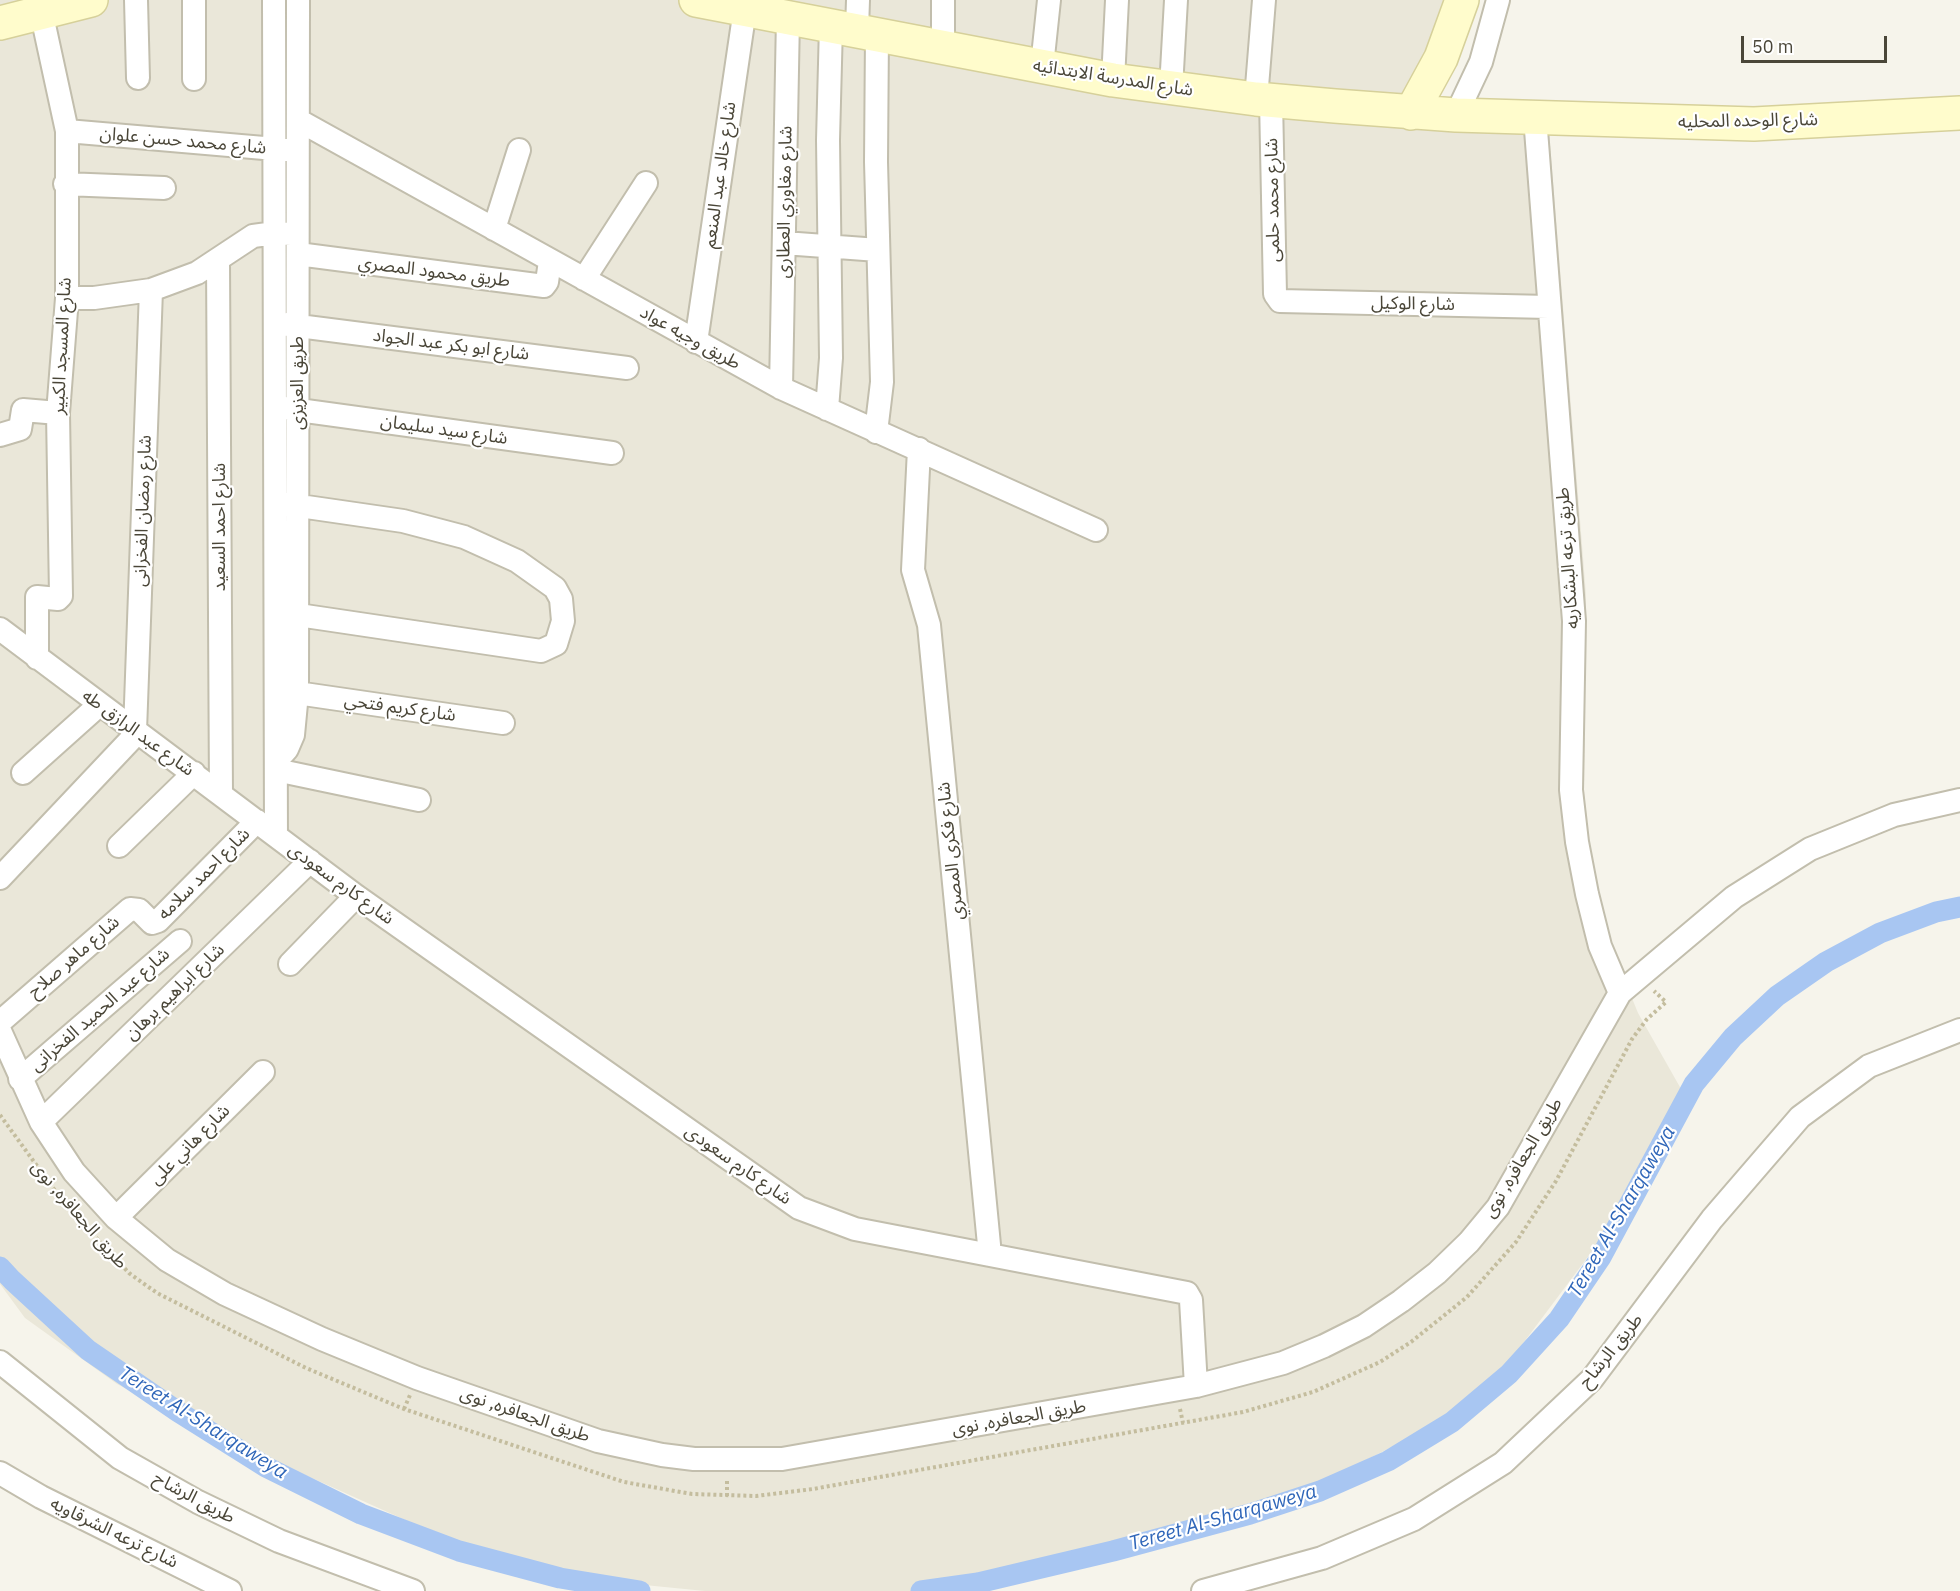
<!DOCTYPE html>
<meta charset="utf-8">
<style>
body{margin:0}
#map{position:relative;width:1960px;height:1591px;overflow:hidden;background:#f6f4eb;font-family:"IBM Plex Sans",sans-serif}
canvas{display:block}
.scale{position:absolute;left:1741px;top:36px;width:146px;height:27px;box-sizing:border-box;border:3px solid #4a4638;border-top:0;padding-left:8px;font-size:18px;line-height:21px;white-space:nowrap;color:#4a4638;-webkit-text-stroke:4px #fff;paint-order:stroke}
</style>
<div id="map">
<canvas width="1960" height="1591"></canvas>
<div class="scale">50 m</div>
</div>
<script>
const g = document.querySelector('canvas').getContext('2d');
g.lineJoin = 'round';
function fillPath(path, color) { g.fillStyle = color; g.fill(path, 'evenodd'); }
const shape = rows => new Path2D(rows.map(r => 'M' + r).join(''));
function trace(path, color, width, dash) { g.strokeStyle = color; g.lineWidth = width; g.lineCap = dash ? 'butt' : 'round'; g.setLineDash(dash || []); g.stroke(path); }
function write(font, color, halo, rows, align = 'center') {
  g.font = font + ' "IBM Plex Sans","Noto Sans Arabic",sans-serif'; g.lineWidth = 4.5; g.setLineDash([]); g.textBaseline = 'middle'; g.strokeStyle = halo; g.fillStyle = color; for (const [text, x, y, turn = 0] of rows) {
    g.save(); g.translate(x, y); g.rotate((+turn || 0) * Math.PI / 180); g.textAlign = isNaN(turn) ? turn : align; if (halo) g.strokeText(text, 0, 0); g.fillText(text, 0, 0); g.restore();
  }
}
fillPath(shape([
 [0,0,1474,0,1469,30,1413,123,1549,131,1586,595,1584,792,1589,841,1606,934,1638,1013,1685,1096,1632,1198,1515,1354,1476,1393,1431,1426,1382,1452,1332,1477,1229,1520,1123,1555,1014,1580,949,1591,705,1591,624,1583,463,1546,203,1429,117,1384,25,1318,0,1284]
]), '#eae7d9');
trace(shape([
 [0,1267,12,1280,88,1350,177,1411,266,1467,361,1514,459,1551,560,1578,640,1591],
 [921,1591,978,1583,1113,1551,1250,1514,1320,1491,1388,1461,1452,1422,1509,1374,1559,1319,1601,1257,1694,1084,1733,1037,1777,996,1826,962,1880,933,1936,912,1960,907]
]), '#a8c6f2', 21);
const street = shape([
 [136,0,138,78],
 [194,0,194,79],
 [274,0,276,835],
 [857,29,858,0],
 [943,45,943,0],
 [1042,66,1049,0],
 [1113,80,1117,0],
 [1171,88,1176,0],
 [1256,99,1264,0],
 [1271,100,1275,294,1280,301,1549,307],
 [1456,115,1481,62,1498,0],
 [1535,117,1574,621,1571,790,1577,842,1587,894,1600,946,1620,993],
 [298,120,781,388,1096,530],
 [67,131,287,150],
 [65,184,164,188],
 [494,229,519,150],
 [784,243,878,250],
 [298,254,544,286,547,282,550,261],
 [218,261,221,794],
 [584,279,646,183],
 [67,298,94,298,151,290,197,273,253,236,275,233,291,234],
 [283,324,627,368],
 [696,342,745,9],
 [781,388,788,17],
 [284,408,612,453],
 [827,409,831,358,828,140,831,25],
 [876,432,882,382,876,162,877,33],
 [0,435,20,429,23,410,58,413],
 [919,449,913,570,929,625,990,1255],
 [285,613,541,651,556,644,563,621,561,599,555,588,517,561,464,537,403,521,286,504],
 [0,629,356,896,799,1208,855,1229,1187,1293,1191,1300,1196,1386],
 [37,658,37,597,58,599,61,596,58,413,67,298,67,131,41,11],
 [297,693,503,723],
 [135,731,151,290],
 [277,760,287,749,293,735,297,693,298,0],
 [276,770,419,800],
 [23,773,99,705],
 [119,846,194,773],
 [0,878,137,733],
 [290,964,356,896],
 [0,1022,130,909,139,910,152,923,158,921,257,821],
 [0,1031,41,1122,74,1172,116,1218,167,1260,225,1294,322,1339,417,1378,598,1441,662,1455,694,1459,782,1459,1196,1386,1283,1363,1324,1346,1364,1326,1401,1301,1437,1273,1469,1242,1498,1207,1620,993,1734,897,1810,849,1894,815,1960,800],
 [20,1079,180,941],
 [41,1122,310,861],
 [116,1218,263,1072],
 [0,1362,120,1458,198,1502,279,1541,413,1591],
 [0,1473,41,1497,230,1591],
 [1203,1591,1322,1558,1414,1519,1503,1463,1592,1379,1712,1219,1800,1117,1869,1066,1960,1030]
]);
const secondary = shape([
 [696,0,1113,80,1256,99,1335,106,1456,115,1754,124,1960,113],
 [0,23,91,0],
 [1411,113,1441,58,1462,0]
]);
trace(street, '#c2bead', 26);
trace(secondary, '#d6d09a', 36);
trace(shape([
 [0,1115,64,1203,129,1273,157,1293,306,1368,404,1409,624,1482,692,1494,756,1496,813,1489,1243,1412,1313,1392,1380,1362,1411,1342,1467,1297,1516,1242,1556,1181,1632,1039,1647,1019,1666,1002,1654,991],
 [404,1409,410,1395],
 [1180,1409,1183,1423],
 [727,1496,727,1479]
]), '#c4bd9e', 4, [3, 3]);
trace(street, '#fff', 22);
trace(secondary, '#fffccc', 33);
write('18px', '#4a4638', '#fff', [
 ["شارع المدرسة الابتدائيه",1113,78,9],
 ["شارع الوحده المحليه",1748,121,-1],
 ["شارع محمد حسن علوان",183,141,5],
 ["شارع خالد عبد المنعم",720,175,-82],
 ["شارع محمد حلمى",1273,200,-91],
 ["شارع مغاوري العطارى",785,202,-89],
 ["طريق محمود المصري",434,272,7],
 ["شارع الوكيل",1413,304,1],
 ["طريق وجيه عواد",690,338,29],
 ["شارع ابو بكر عبد الجواد",451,345,7],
 ["شارع المسجد الكبير",62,346,-87],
 ["طريق العزيزى",298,383,-90],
 ["شارع سيد سليمان",444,430,8],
 ["شارع رمضان الفخرانى",143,511,-88],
 ["شارع احمد السعيد",220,527,-90],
 ["طريق ترعه البشكاريه",1568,558,-94],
 ["شارع كريم فتحي",400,708,8],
 ["شارع عبد الرازق طه",138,733,36],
 ["شارع فكرى المصري",951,851,-96],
 ["شارع احمد سلامه",204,874,-45],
 ["شارع كارم سعودى",341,884,36],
 ["شارع ماهر صلاح",74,957,-41],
 ["شارع ابراهيم برهان",175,992,-44],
 ["شارع عبد الحميد الفخرانى",100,1010,-41],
 ["شارع هاني على",190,1145,-45],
 ["طريق الجعافره, نوى",1523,1158,-59],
 ["شارع كارم سعودى",738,1165,35],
 ["طريق الجعافره, نوى",79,1215,49],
 ["طريق الرشاح",1611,1351,-51],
 ["طريق الجعافره, نوى",525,1415,19],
 ["طريق الجعافره, نوى",1019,1418,-10],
 ["طريق الرشاح",194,1498,28],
 ["شارع ترعه الشرقاويه",114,1533,26]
]);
write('italic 20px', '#2f66b9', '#fff', [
 ["Tereet Al-Sharqaweya",1622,1212,-60],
 ["Tereet Al-Sharqaweya",203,1423,32],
 ["Tereet Al-Sharqaweya",1223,1518,-16]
]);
</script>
